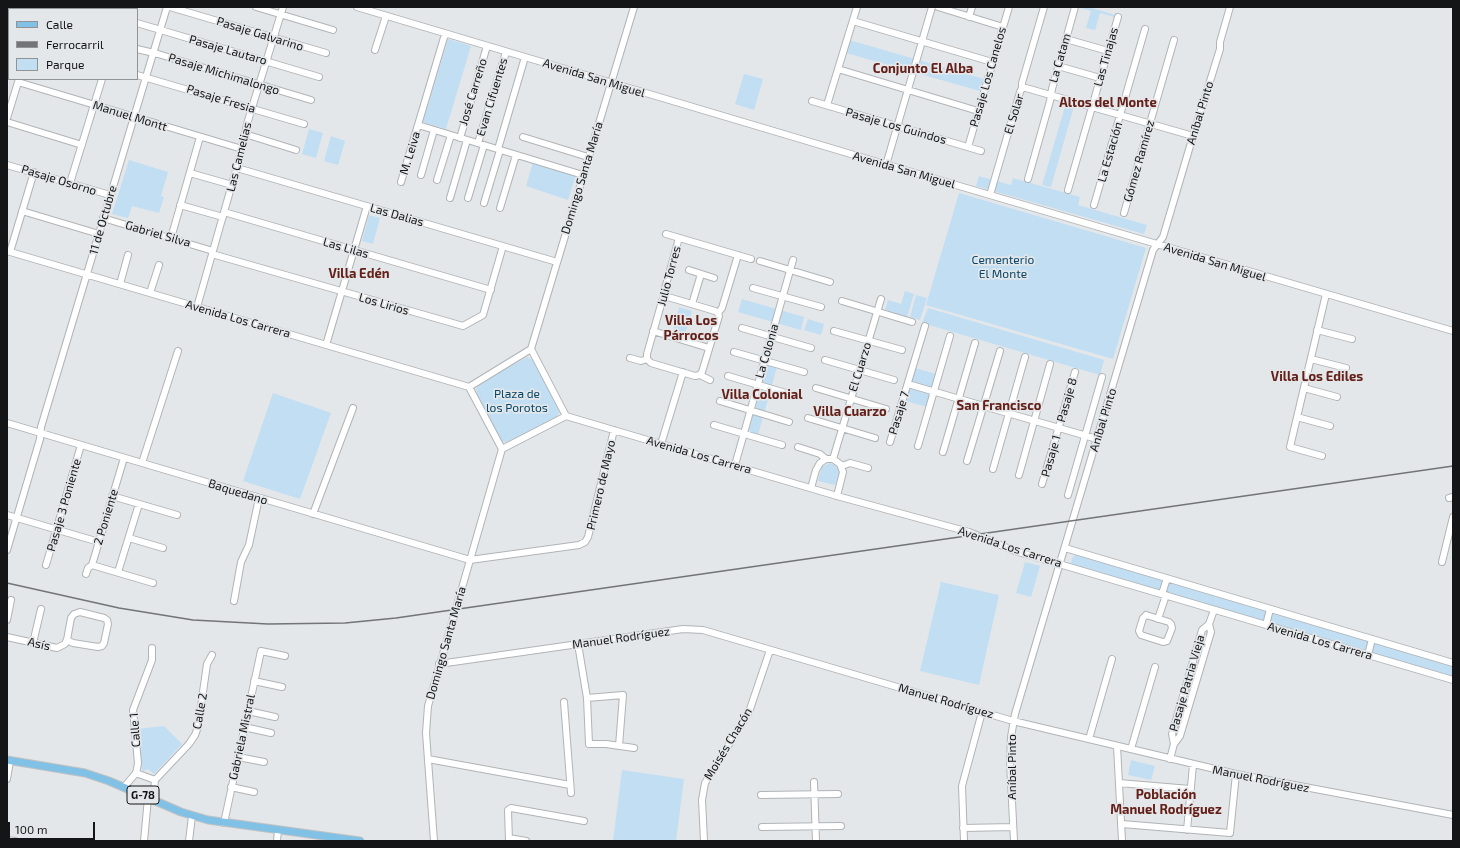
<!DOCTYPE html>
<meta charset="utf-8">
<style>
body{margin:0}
#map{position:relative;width:1460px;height:848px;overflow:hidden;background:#e4e7ea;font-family:"Exo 2",sans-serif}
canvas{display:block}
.frame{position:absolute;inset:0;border:8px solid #141516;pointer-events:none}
.legend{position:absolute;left:8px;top:8px;width:130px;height:72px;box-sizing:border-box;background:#e4e7ea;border:1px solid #919395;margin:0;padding:5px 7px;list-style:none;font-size:12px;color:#141516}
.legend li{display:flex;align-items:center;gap:8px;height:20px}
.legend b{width:20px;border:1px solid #919395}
.scale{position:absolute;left:8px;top:822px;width:87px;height:18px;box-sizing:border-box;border:2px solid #141516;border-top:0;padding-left:5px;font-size:12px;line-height:14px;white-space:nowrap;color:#141516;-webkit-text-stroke:3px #e4e7ea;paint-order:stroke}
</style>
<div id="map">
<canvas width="1460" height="848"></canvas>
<div class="frame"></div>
<ul class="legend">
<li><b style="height:5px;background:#82c1e6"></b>Calle</li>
<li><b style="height:5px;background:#727476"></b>Ferrocarril</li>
<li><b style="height:11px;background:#c1def3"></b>Parque</li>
</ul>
<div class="scale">100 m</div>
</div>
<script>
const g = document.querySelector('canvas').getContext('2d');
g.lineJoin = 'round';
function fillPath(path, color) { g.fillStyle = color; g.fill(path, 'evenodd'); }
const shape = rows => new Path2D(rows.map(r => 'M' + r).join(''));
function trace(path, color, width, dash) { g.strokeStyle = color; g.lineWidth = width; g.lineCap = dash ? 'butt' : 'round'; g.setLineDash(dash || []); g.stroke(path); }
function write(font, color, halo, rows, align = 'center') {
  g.font = font + ' "Exo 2",sans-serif'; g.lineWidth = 3.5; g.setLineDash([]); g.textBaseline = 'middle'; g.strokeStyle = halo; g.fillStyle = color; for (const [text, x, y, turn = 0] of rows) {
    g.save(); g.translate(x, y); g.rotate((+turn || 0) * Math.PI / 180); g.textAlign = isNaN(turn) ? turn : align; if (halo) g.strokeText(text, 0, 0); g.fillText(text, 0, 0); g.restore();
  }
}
fillPath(shape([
 [1077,7,1089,7,1115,15,1114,17,1100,13,1095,30,1086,28,1091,11],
 [448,39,471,46,446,129,423,122],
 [849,40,984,79,980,91,846,53],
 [744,74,763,79,754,110,735,104],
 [1066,103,1074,106,1051,187,1042,185],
 [309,129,323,133,316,158,302,154],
 [331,136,345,141,338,165,324,161],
 [129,160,168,172,161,196,164,197,159,213,132,206,128,218,112,214],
 [533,162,576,175,568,200,526,186],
 [979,176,1011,185,1013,178,1080,197,1078,205,1147,225,1144,234,976,186],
 [959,193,1146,248,1113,359,926,305],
 [369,215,380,218,373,244,362,241],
 [905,291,914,294,907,317,885,310,888,300,901,304],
 [916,295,927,298,920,320,910,317],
 [742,299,804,317,801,330,738,312],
 [679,307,692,311,685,334,673,331],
 [928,308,1104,360,1100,375,922,323],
 [808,319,824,324,821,335,804,330],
 [527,357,533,360,558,407,559,413,556,418,508,442,504,442,500,439,477,394,476,389,479,384],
 [768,365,777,367,758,435,751,433,749,430],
 [915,368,936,374,927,407,906,401],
 [273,393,331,413,300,499,243,481],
 [830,463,835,465,838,469,839,473,835,485,818,481,822,467],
 [1078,554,1173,584,1453,666,1453,676,1172,596,1071,565,1072,558,1075,555],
 [1025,562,1040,566,1031,597,1016,593],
 [941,582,999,595,979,685,920,671],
 [164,726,182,744,154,774,148,769,143,771,142,769,137,729],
 [1131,760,1155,766,1151,780,1128,775],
 [622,770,684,779,676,841,613,841]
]), '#c1def3');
const minor = shape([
 [83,7,90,9],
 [170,7,326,53],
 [256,7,333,30],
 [357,7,881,163,1453,331],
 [938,7,1003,27],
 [40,9,41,7],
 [969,17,972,7],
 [853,21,992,62],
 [137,23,319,77],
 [1066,39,1108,51],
 [137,49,158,54,311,100],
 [375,50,386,16],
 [1058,66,1100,78],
 [838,69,978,111],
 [137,75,304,124],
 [18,82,242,149],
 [1022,88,1026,88,1193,136],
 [812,101,981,151],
 [827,105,857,7],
 [7,118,19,79],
 [7,122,82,145],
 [418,125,583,175],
 [245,134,296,150],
 [523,137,588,157],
 [460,138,487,46],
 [478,143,506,52],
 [968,147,1009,7],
 [498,149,525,57],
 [7,165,110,195],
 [886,165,932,7],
 [237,168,557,262],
 [190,173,232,185],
 [421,175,434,130],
 [1028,179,1050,101,1052,89,1075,7],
 [437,180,451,135],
 [401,182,445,34],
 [70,183,102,79],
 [1068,190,1118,17],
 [990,195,1020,92,1022,88,1022,83,1044,7],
 [450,198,467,140],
 [468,198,484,145],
 [484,203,500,150],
 [180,205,223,217],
 [1094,205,1145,29],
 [500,208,516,155],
 [22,211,99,234],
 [224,212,491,290],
 [1124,213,1174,40],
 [103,218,213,251],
 [666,234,751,259],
 [171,238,200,137],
 [7,251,469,387],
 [10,252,34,172],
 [212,254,463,326,483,315,503,246],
 [760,261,830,282],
 [689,270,714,278],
 [120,284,128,255],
 [753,288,821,307],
 [150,293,159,265],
 [664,298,668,297,715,311,718,313],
 [842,301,912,322],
 [692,304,701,274],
 [197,307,242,149,247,124,283,7],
 [742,328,811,348],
 [1317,330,1352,339],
 [653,331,709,348],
 [834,331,902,350],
 [326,345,367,206],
 [531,349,634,7],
 [531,349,566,416],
 [734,352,804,372],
 [630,358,641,361,647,359],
 [647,359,647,354,662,301,664,298,664,292,679,238],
 [647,359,651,363,695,376,700,375,710,380],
 [1311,359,1346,368],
 [825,360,894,380],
 [700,375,702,372,719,316,718,313,722,308,738,255],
 [728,376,796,396],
 [908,384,1097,439],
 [469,387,531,349],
 [469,387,502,449],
 [816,388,886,409],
 [1304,388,1337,397],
 [720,401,789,422],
 [566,416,837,496,969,532,1015,551,1453,680],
 [1297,417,1330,426],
 [808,418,875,438],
 [7,423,470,560,579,545,585,542,588,537,614,430],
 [714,425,782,445],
 [890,442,925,326],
 [661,444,683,372],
 [918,446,950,336],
 [798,447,820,454,826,459],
 [502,449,566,416],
 [943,452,975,343],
 [1322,456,1290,447,1326,294],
 [833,459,881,299],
 [967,461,1000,351],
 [142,463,178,351],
 [735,465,793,260],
 [842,466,850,463,868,468],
 [993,469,1025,357],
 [1019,475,1050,364],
 [1042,484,1075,372],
 [811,488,816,470,820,463,826,459,833,459,840,464,843,472,837,496],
 [1068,495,1102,377],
 [112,496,177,515],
 [1449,498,1453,497],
 [313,514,353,408],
 [7,515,99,542],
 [129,538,163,548],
 [1065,548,1453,663],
 [7,550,40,439,41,427,167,7],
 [1442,562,1453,517],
 [46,565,81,445],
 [92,565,153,583],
 [118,572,139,504],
 [86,574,88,568,92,565,124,458],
 [1162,594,1167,578],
 [234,601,241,562,249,545,259,498],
 [80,612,104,618,107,620,108,624,104,643,102,646,98,647,73,643,67,640,71,618,74,614,80,612],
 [1146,615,1169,622,1171,624,1172,628,1167,641,1163,642,1141,635,1139,631,1143,618,1146,615],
 [1158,619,1166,595],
 [7,620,11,600],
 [1266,625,1270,609],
 [7,637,57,648,65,644,67,639],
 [33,643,41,609],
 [578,644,587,698,589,744,606,744,634,748],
 [1368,655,1372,639],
 [439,664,683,629,703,630,1013,721,1236,774,1453,815],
 [254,681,282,687],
 [587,698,623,695,619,746],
 [564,702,571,793],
 [248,711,275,717],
 [244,727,271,733],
 [1089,739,1112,659],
 [1174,744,1180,736,1211,632,1209,624,1214,610],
 [1117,746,1122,841],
 [1131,749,1155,667],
 [238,757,264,762],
 [428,759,570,785],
 [1170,759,1174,744,1172,734,1202,630,1209,624],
 [136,773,155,780],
 [7,779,10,761],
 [814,782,816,841],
 [1119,783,1190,789],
 [124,787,136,773,137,769,138,763,133,710,152,660,152,648],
 [231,787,254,792],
 [761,795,838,794],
 [153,800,155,780,189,744,195,735,198,727,207,664,212,655],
 [224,823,261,651,285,656],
 [1122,824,1230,833,1236,774],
 [762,827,841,826],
 [963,828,1013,827],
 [1187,830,1193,765],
 [509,838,526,841],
 [7,840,15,841],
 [144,841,148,798],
 [189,841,192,816],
 [277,841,278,830],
 [434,841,426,733,428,706,502,449],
 [509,841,508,810,511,808,584,821],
 [704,841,702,800,705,783,749,712,770,650],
 [964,841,962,786,982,712],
 [1014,841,1010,762,1011,737,1015,714,1153,250,1163,237,1193,136,1220,49,1220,42,1230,7]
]);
const major = shape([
 [7,760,85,773,109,781,181,812,208,820,360,841]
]);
trace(minor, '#b1b4b6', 8);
trace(major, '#c2c2c2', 9);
trace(minor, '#fff', 6);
trace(major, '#82c1e6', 7);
trace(shape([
 [7,583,119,608,193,620,268,624,345,623,396,618,1453,466]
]), '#727476', 1.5);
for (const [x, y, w] of [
 [143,795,32]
]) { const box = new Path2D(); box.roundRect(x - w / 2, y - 9, w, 18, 3); g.fillStyle = '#e4e7ea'; g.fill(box); trace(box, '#141516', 1); }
write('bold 11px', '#141516', null, [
 ["G-78",143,795]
]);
write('12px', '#141516', '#e4e7ea', [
 ["Pasaje Galvarino",260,34,17],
 ["Pasaje Lautaro",228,50,16],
 ["Las Tinajas",1106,57,-74],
 ["La Catam",1060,58,-74],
 ["Pasaje Michimalongo",224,74,17],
 ["Pasaje Los Canelos",988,77,-74],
 ["Avenida San Miguel",594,78,17],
 ["José Carreño",473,92,-73],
 ["Evan Cifuentes",492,97,-73],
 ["Pasaje Fresia",221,99,17],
 ["Aníbal Pinto",1200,113,-73],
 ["El Solar",1014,114,-73],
 ["Manuel Montt",130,116,17],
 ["Pasaje Los Guindos",896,126,16],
 ["La Estación",1110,152,-74],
 ["M. Leiva",410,153,-73],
 ["Las Camelias",239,157,-76],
 ["Gómez Ramírez",1139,161,-74],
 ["Avenida San Miguel",904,170,16],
 ["Domingo Santa María",582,178,-73],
 ["Pasaje Osorno",59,180,17],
 ["Las Dalias",397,215,16],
 ["11 de Octubre",103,220,-74],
 ["Gabriel Silva",158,234,16],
 ["Las Lilas",346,248,16],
 ["Avenida San Miguel",1215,262,17],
 ["Julio Torres",669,276,-75],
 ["Los Lirios",384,304,16],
 ["Avenida Los Carrera",238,319,16],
 ["La Colonia",767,351,-74],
 ["El Cuarzo",860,367,-73],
 ["Pasaje 8",1067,400,-74],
 ["Pasaje 7",899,413,-73],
 ["Aníbal Pinto",1103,420,-73],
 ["Avenida Los Carrera",699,455,16],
 ["Pasaje 1",1051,456,-74],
 ["Primero de Mayo",601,485,-77],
 ["Baquedano",238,492,17],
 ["Pasaje 3 Poniente",64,505,-74],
 ["2 Poniente",106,517,-73],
 ["Avenida Los Carrera",1010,547,18],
 ["Manuel Rodríguez",621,638,-8],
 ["Avenida Los Carrera",1320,641,16],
 ["Domingo Santa María",446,643,-74],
 ["Asís",39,644,13],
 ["Pasaje Patria Vieja",1187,683,-74],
 ["Manuel Rodríguez",946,701,16],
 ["Calle 2",200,711,-80],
 ["Calle 1",135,730,-94],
 ["Gabriela Mistral",242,737,-78],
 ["Moisés Chacón",728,744,-59],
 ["Aníbal Pinto",1012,767,-90],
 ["Manuel Rodríguez",1261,779,11]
]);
write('12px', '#054567', '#e4e7ea', [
 ["Cementerio",1003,260],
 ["El Monte",1003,274],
 ["Plaza de",517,394],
 ["los Porotos",517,408]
]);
write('bold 13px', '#642018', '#e4e7ea', [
 ["Conjunto El Alba",923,69],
 ["Altos del Monte",1108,103],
 ["Villa Edén",359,274],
 ["Villa Los",691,321],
 ["Párrocos",691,336],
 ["Villa Los Ediles",1317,377],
 ["Villa Colonial",762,395],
 ["San Francisco",999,406],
 ["Villa Cuarzo",850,412],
 ["Población",1166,795],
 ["Manuel Rodríguez",1166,810]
]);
</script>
